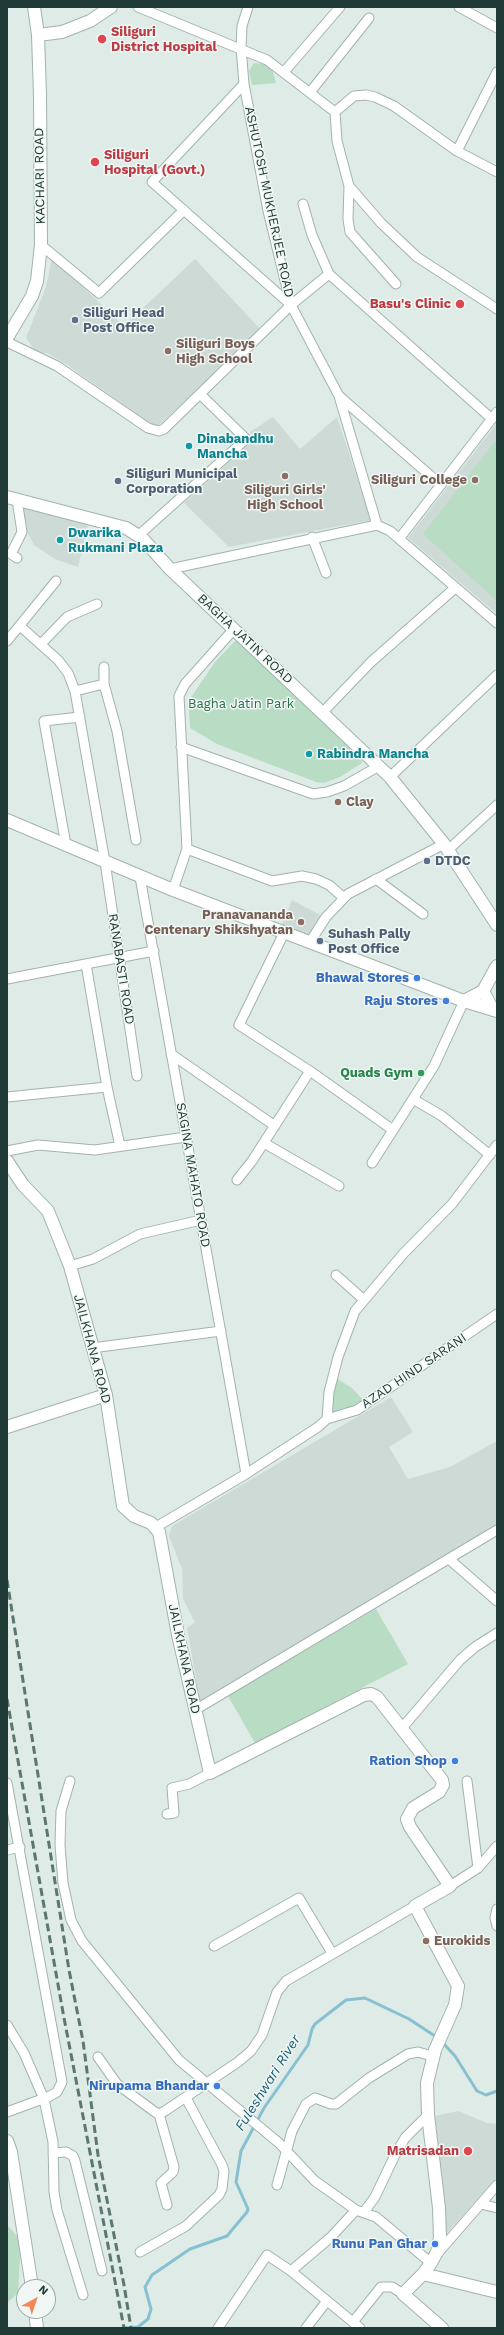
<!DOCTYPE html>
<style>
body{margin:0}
#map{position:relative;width:504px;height:2335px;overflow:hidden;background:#dfebe6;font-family:"Work Sans",sans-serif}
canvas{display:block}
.frame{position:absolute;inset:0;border:8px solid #203b35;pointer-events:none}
.north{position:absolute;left:16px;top:2279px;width:40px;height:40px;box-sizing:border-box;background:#f0f7f4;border:1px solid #9daca8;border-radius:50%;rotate:40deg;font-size:11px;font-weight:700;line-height:16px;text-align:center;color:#203b35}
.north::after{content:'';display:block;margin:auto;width:14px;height:18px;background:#f38755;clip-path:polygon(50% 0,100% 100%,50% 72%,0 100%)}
</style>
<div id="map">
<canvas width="504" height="2335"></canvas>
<div class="frame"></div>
<div class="north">N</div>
</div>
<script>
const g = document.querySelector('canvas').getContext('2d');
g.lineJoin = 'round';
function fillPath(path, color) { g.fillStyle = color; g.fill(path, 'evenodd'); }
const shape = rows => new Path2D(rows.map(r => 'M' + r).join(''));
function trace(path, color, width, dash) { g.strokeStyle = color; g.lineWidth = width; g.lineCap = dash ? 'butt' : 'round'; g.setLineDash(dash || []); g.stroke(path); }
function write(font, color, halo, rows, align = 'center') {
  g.font = font + ' "Work Sans",sans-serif'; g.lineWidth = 3; g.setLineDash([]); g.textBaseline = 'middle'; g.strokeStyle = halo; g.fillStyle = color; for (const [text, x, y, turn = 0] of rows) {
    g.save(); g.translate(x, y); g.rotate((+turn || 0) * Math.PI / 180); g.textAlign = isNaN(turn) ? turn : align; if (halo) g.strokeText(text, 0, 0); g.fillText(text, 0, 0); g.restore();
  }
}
fillPath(shape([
 [52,258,124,326,195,259,261,330,159,425,154,426,66,364,47,353,36,352,26,338,46,287],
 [273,417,300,449,337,417,371,520,229,547,184,503,254,439,250,432],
 [497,423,497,614,408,538],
 [22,506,88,524,78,567,55,559,34,545,25,528],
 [292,900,324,917,308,938,281,927],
 [391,1397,413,1432,389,1447,408,1479,450,1467,497,1441,497,1524,200,1701,187,1628,195,1622,183,1599,182,1569,169,1536,172,1526],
 [458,2111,487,2123,497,2124,497,2177,446,2234,435,2116]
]), '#cddad5');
fillPath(shape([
 [254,63,265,64,272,69,276,83,252,85,249,71],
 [497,439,497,601,423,534],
 [237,639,361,757,362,763,340,777,324,783,316,782,217,744,190,728,189,709,192,696,215,662],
 [336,1378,352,1388,364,1401,340,1412,333,1412,331,1404],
 [376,1609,408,1664,255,1743,228,1696],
 [7,2225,21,2240,18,2293,7,2303]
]), '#b8dcc4');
trace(shape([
 [442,2042,455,2056,477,2091,486,2095,497,2091],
 [122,2328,138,2327,148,2319,151,2309,145,2287,152,2275,190,2249,227,2236,247,2212,248,2209,236,2182,241,2151,264,2108,308,2045,312,2029,315,2024,346,2000,365,1998,409,2019,438,2038]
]), '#86c0d1', 3);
const minor = shape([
 [138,7,267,60,335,112,337,141,349,186,381,223,417,257,497,309],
 [248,7,242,26,241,48,244,84,268,211,291,305,339,396,377,525],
 [459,7,497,28],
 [284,72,340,7],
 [244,84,152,182,291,305],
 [311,91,369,18],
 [335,112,354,96,366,95,375,97,394,106,457,151,497,172],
 [457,151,497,72],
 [349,186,348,219,350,232,396,284],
 [303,204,312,235,329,274,492,419],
 [41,245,99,293,184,210],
 [7,342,57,366,148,428,159,431,164,429,291,305,329,274],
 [339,396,441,485],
 [17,500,22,532,11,554,17,558],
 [377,525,390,531,497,623],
 [139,535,246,439,200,394],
 [312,537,326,573],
 [399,539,497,412],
 [170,569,377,525],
 [20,626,58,660,68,673,75,691,105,862,137,1076],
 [7,641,56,581],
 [41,644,67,617,97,604],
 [104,667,104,684,117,731,136,840],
 [75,691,104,684],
 [323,712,371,662,455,588],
 [181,747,313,794,327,792,344,786,379,766],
 [390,777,497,675],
 [66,845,44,721,80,717],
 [187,849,272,881,302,876,316,879,329,885,344,898],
 [448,850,497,805],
 [140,877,246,1474],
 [376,879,423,914],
 [173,890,187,849,179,696,185,684,234,629],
 [284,933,239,1025,310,1071,393,1130],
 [310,942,326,917,348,894,444,844],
 [86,964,107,1087,120,1146],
 [7,979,154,951],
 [171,1054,275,1126],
 [7,1097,107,1087],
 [413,1099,442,1116,490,1155],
 [264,1143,339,1186],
 [7,1151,38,1145,95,1150,186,1137],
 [372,1163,434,1066,464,1001],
 [237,1180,252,1161,310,1071],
 [70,1266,93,1259,140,1234,201,1220],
 [336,1275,363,1299],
 [92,1348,221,1331],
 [327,1419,357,1410,497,1314],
 [156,1527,246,1474,318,1427,327,1419,329,1392,338,1357,355,1311,403,1254,452,1204,497,1145],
 [449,1559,497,1601],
 [195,1710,497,1530],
 [402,1728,460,1660,475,1647,497,1633],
 [70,1781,61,1811,60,1845,63,1883,71,1920,82,1941,179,2060,279,2143,315,2181,356,2210,376,2217,431,2263],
 [467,1781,478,1868],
 [7,1783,62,2082,57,2092,48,2097,7,2112],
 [167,1814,174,1813,172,1788,189,1784,210,1773],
 [7,1850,20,1847],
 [450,1886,478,1868,497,1846],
 [497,1909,495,1918,497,1926],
 [214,1946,299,1898,332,1953],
 [7,2025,24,2053,44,2099,53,2142,54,2192,57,2210,83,2295],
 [98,2057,117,2084,155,2112,159,2114,165,2111,238,2062,251,2051,262,2035,277,1992,286,1981,415,1906],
 [159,2114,174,2167,173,2172,161,2183,167,2205],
 [53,2153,66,2152,73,2156,75,2161,102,2271],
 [277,2185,292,2131,306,2104,315,2098,331,2104,336,2104,369,2078,408,2054,418,2052,432,2056],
 [481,2204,497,2208],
 [364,2212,375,2197,395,2155,405,2138,428,2115],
 [140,2252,186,2226,219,2195,222,2189,224,2171,222,2165,186,2098],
 [437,2254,497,2185],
 [291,2271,331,2237,356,2210],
 [353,2322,381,2287,392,2287,403,2294],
 [218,2328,267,2255,291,2271,360,2328],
 [306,2328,327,2301]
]);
const tertiary = shape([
 [38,35,62,32,90,21,111,7],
 [7,338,32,296,37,281,41,245,40,95,38,35,34,7],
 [7,497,126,528,142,538,170,569,390,777,444,844,497,925],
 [7,820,173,890,464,1001,497,1011],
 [483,991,497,966],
 [464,1001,483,991,493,1010],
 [7,1161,23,1185,48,1211,70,1266,106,1395,123,1506,134,1516,151,1523,159,1532,178,1635,210,1773,364,1695,371,1694,377,1697,442,1780,443,1785,439,1792,413,1808,407,1819,410,1827,450,1886,415,1906,458,1986,455,2005,435,2050,427,2083,428,2115,439,2208,440,2238,437,2252,431,2263,423,2274,403,2294,442,2328],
 [7,1427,106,1395],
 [7,2141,11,2152,32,2287],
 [423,2274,497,2292],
 [35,2311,37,2328]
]);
trace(minor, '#a2b3ad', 11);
trace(tertiary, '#a2b3ad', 14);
trace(minor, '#fff', 9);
trace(tertiary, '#fff', 12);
trace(shape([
 [7,1580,69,1970,83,2041,98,2155,124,2285,131,2328],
 [7,1699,64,2018,124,2328]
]), '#5a7771', 3, [8, 4]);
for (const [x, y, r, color] of [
 [102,39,5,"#e0444e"],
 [95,162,5,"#e0444e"],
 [460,304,5,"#e0444e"],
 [75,320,4,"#5c6f8a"],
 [168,351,4,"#8d6e63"],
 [189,446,4,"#0f9aa8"],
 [285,476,4,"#8d6e63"],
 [475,480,4,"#8d6e63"],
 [118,481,4,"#5c6f8a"],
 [60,540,4,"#0f9aa8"],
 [309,754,4,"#0f9aa8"],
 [338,802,4,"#8d6e63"],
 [427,861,4,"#5c6f8a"],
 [301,922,4,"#8d6e63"],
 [320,941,4,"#5c6f8a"],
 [417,978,4,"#3f7fe0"],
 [446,1001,4,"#3f7fe0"],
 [421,1073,4,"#2e9e5b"],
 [455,1761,4,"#3f7fe0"],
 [426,1941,4,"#8d6e63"],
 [217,2086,4,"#3f7fe0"],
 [468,2151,5,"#e0444e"],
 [435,2244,4,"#3f7fe0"]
]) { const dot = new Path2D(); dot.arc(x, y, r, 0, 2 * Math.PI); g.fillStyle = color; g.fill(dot); trace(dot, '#f0f7f4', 1.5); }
write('bold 13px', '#be3a42', '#f0f7f4', [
 ["Siliguri",111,32],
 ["District Hospital",111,47],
 ["Siliguri",104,155],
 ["Hospital (Govt.)",104,170],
 ["Basu's Clinic",451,304,"right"],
 ["Matrisadan",459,2151,"right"]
], 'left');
write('13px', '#203b35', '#f0f7f4', [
 ["KACHARI ROAD",40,176,-91],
 ["ASHUTOSH MUKHERJEE ROAD",269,202,78],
 ["BAGHA JATIN ROAD",245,639,43],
 ["RANABASTI ROAD",121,969,81],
 ["SAGINA MAHATO ROAD",193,1175,80],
 ["JAILKHANA ROAD",92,1349,75],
 ["AZAD HIND SARANI",414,1371,-34],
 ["JAILKHANA ROAD",184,1659,78]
]);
write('bold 13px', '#4e5e75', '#f0f7f4', [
 ["Siliguri Head",83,313],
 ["Post Office",83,328],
 ["Siliguri Municipal",126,474],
 ["Corporation",126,489],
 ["DTDC",435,861],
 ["Suhash Pally",328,934],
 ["Post Office",328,949]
], 'left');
write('bold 13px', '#785e54', '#f0f7f4', [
 ["Siliguri Boys",176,344],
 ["High School",176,359],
 ["Siliguri College",467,480,"right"],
 ["Siliguri Girls'",285,490,"center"],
 ["High School",285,505,"center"],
 ["Clay",346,802],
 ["Pranavananda",293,915,"right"],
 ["Centenary Shikshyatan",293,930,"right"],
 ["Eurokids",434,1941]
], 'left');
write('bold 13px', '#0d838f', '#f0f7f4', [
 ["Dinabandhu",197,439],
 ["Mancha",197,454],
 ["Dwarika",68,533],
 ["Rukmani Plaza",68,548],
 ["Rabindra Mancha",317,754]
], 'left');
write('13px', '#2a724b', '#f0f7f4', [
 ["Bagha Jatin Park",241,704]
]);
write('bold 13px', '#366cbe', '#f0f7f4', [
 ["Bhawal Stores",409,978],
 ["Raju Stores",438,1001],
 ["Ration Shop",447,1761],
 ["Nirupama Bhandar",209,2086],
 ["Runu Pan Ghar",427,2244]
], 'right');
write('bold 13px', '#27864d', '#f0f7f4', [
 ["Quads Gym",413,1073]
], 'right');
write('italic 14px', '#1a6177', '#f0f7f4', [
 ["Fuleshwari River",268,2083,-58]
]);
</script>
